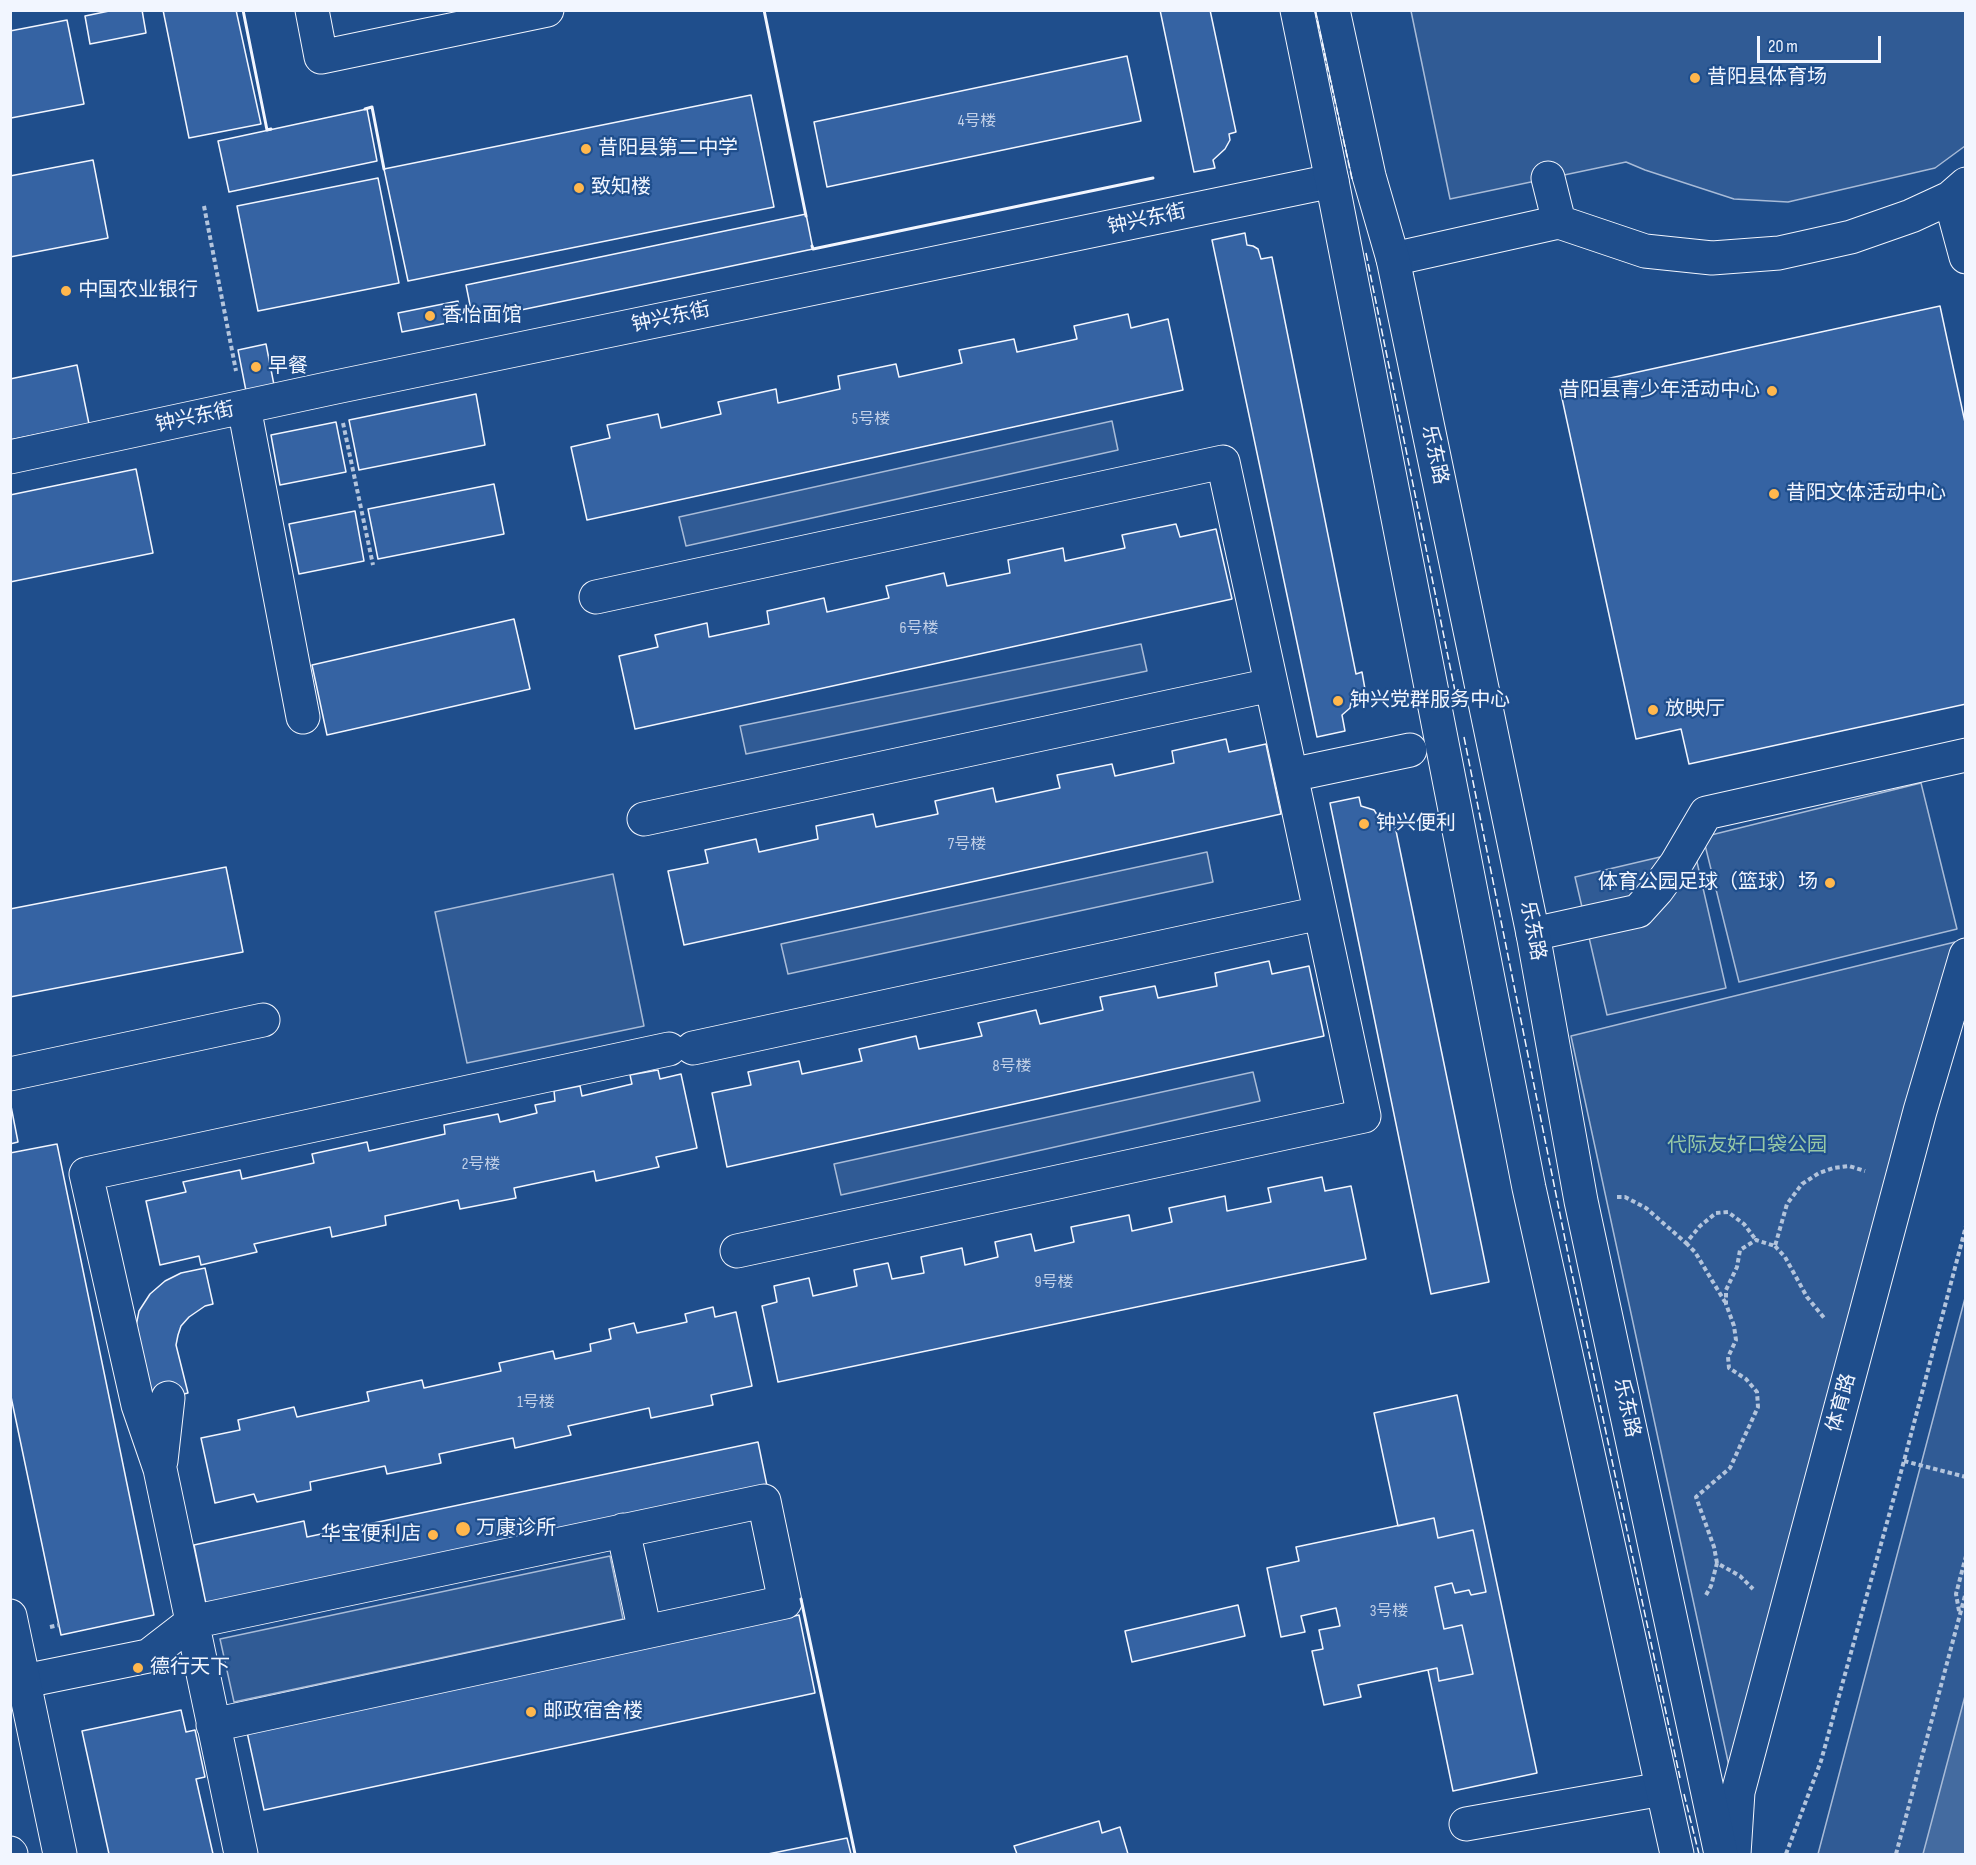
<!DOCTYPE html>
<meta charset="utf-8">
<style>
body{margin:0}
#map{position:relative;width:1976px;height:1865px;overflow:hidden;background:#1f4e8c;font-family:"Sofia Sans Condensed",sans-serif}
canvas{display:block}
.frame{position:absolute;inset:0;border:12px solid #f2f6ff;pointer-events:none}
.scale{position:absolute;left:1757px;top:36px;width:124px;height:27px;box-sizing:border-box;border:3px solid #f2f6ff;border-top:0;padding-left:8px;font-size:18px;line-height:21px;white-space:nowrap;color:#f2f6ff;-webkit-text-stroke:4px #1f4e8c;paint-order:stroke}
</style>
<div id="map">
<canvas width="1976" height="1865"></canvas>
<div class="frame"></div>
<div class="scale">20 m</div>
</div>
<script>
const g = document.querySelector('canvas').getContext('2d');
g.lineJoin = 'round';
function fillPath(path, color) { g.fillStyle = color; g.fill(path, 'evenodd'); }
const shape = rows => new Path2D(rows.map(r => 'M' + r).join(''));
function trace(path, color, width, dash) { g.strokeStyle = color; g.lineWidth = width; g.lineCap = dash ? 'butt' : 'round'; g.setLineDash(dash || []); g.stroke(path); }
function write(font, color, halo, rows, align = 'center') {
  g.font = font + ' "Sofia Sans Condensed","Noto Sans SC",sans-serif'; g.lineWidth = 4.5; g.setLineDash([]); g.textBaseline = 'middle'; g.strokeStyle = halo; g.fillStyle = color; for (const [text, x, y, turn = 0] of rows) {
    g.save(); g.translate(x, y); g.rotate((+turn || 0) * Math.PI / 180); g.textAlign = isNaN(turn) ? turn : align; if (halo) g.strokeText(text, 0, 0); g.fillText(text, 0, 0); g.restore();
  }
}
const built = shape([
 [1411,11,1965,11,1965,146,1935,168,1788,202,1734,199,1645,170,1626,162,1450,199,1411,11],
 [1112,421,1118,450,686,546,679,517,1112,421],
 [1141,644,1147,671,746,754,740,726,1141,644],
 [1921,783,1957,929,1739,982,1703,837,1921,783],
 [1694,849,1726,988,1607,1015,1575,877,1694,849],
 [1207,852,1213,882,788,974,781,944,1207,852],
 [613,874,644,1026,467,1063,435,912,613,874],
 [1955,942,1732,1780,1571,1036,1955,942],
 [1253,1072,1260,1101,841,1195,834,1164,1253,1072],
 [1965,1298,1966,1830,1959,1854,1818,1854,1965,1298],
 [610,1556,623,1619,234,1702,220,1639,610,1556]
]);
fillPath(built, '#305b95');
trace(built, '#a8bbd7', 1.5);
const water = shape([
 [1965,1696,1965,1854,1923,1854,1965,1696]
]);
fillPath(water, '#446ba0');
trace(water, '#a8bbd7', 1.5);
const building = shape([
 [114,10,142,10,146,33,90,44,85,16,114,10],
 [163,10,236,10,261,124,189,138,163,10],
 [1160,10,1210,10,1236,132,1229,134,1230,140,1225,149,1213,160,1215,168,1194,172,1160,10],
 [67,20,84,104,11,118,10,31,67,20],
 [1127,56,1141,121,827,187,814,122,1127,56],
 [751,95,774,207,408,281,384,169,751,95],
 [367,109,377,161,229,192,218,141,367,109],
 [93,160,108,238,10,257,10,176,93,160],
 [378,178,399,283,258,311,237,206,378,178],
 [806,214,813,249,473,320,466,285,806,214],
 [1245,233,1247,245,1253,246,1258,249,1261,259,1272,257,1356,674,1362,672,1366,695,1352,697,1350,708,1342,715,1345,731,1317,737,1212,240,1245,233],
 [458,301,462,320,402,332,398,313,458,301],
 [1940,306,1966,427,1966,704,1689,764,1681,729,1636,739,1560,389,1940,306],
 [1128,314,1131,328,1168,319,1183,390,587,520,571,447,610,438,607,425,658,414,661,428,721,414,718,402,776,389,778,403,840,389,838,376,896,364,899,377,962,363,959,350,1014,339,1017,352,1077,339,1074,326,1128,314],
 [266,344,274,385,246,391,238,350,266,344],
 [77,365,89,424,10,440,10,379,77,365],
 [476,394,485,445,359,470,349,420,476,394],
 [336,422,346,472,280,485,271,435,336,422],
 [136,469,153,553,10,582,10,495,136,469],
 [494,484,504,534,378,559,368,509,494,484],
 [355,511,364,561,299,574,289,524,355,511],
 [1176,524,1180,537,1216,529,1232,599,635,729,619,656,658,647,655,635,707,623,709,637,769,624,767,611,824,598,827,612,889,598,886,586,944,573,947,586,1010,573,1008,560,1063,548,1065,561,1125,548,1122,535,1176,524],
 [514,619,530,689,327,735,312,665,514,619],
 [1226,739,1229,752,1266,744,1281,814,684,945,668,871,708,863,705,850,756,839,759,852,818,839,816,826,873,814,876,827,938,814,935,801,993,788,996,802,1060,788,1057,775,1112,764,1115,776,1174,763,1172,751,1226,739],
 [1359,797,1361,806,1374,810,1383,824,1394,821,1489,1282,1431,1294,1330,803,1359,797],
 [226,867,243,952,10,997,10,909,226,867],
 [1269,961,1272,974,1309,966,1324,1036,727,1167,712,1093,751,1085,748,1072,799,1061,802,1074,862,1061,859,1049,916,1036,919,1049,982,1036,978,1023,1036,1010,1040,1024,1103,1010,1100,997,1155,986,1158,998,1217,986,1215,973,1269,961],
 [658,1070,660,1079,681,1074,697,1148,656,1157,659,1167,596,1181,594,1171,514,1188,516,1198,460,1209,458,1200,385,1216,386,1225,332,1237,330,1227,254,1244,257,1252,201,1265,199,1256,160,1265,146,1201,186,1192,183,1182,240,1170,242,1179,314,1163,312,1154,367,1142,369,1151,445,1134,444,1125,498,1114,500,1122,537,1113,535,1105,555,1101,554,1091,580,1086,582,1096,632,1084,630,1075,658,1070],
 [10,1101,18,1142,10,1144,10,1101],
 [57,1144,154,1615,61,1635,10,1392,10,1153,57,1144],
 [1322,1177,1325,1191,1351,1186,1366,1259,778,1382,762,1306,777,1302,774,1286,809,1278,813,1296,857,1286,854,1270,888,1263,892,1279,924,1273,921,1257,962,1248,965,1265,998,1257,995,1242,1031,1234,1035,1251,1074,1242,1071,1227,1129,1215,1132,1231,1172,1222,1169,1208,1225,1196,1227,1211,1271,1202,1268,1188,1322,1177],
 [205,1268,213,1304,205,1306,189,1317,181,1326,178,1335,176,1345,188,1393,148,1403,135,1331,139,1311,150,1294,165,1281,181,1273,205,1268],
 [713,1307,715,1317,736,1312,752,1386,711,1395,713,1405,651,1418,649,1408,568,1426,571,1435,515,1448,513,1438,439,1454,441,1463,387,1474,385,1466,310,1482,311,1490,257,1502,254,1494,215,1503,201,1438,240,1430,238,1420,294,1407,297,1417,369,1401,367,1392,422,1380,424,1388,501,1371,499,1363,553,1351,555,1359,591,1351,590,1344,611,1339,609,1329,634,1323,637,1333,687,1322,685,1314,713,1307],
 [1457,1395,1537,1773,1453,1791,1428,1670,1437,1668,1439,1681,1473,1674,1462,1625,1444,1629,1435,1587,1452,1583,1455,1593,1469,1590,1471,1595,1486,1592,1473,1530,1438,1538,1434,1518,1398,1526,1374,1413,1457,1395],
 [758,1442,767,1486,206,1604,194,1545,304,1521,307,1537,758,1442],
 [1434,1518,1438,1538,1473,1530,1486,1592,1471,1595,1469,1590,1455,1593,1452,1583,1435,1587,1444,1629,1462,1625,1473,1674,1439,1681,1437,1668,1358,1685,1361,1697,1324,1705,1312,1651,1323,1649,1319,1630,1340,1626,1336,1608,1301,1616,1305,1632,1281,1637,1267,1568,1299,1561,1296,1547,1434,1518],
 [1238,1605,1245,1636,1132,1662,1125,1631,1238,1605],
 [799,1615,815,1693,264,1810,247,1732,799,1615],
 [181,1710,186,1732,195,1730,205,1777,196,1779,213,1854,109,1854,82,1731,181,1710],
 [1099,1821,1102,1833,1120,1827,1128,1854,1017,1854,1014,1846,1099,1821],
 [847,1838,851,1854,768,1854,847,1838]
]);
fillPath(building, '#3563a3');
trace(building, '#f2f6ff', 1.5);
const minor = shape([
 [312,10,321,57,547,10],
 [1548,178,1559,222],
 [1950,198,1966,257],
 [1393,259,1559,222,1645,251,1712,258,1779,253,1851,237,1911,216,1950,198,1966,184],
 [244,407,303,717],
 [10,457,336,387,1332,181],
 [596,597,1223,462,1291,775,1364,1116,737,1251],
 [1291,775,1410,750],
 [644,819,1271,685],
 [1533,934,1638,911,1657,890,1676,864,1706,813,1966,755],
 [693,1048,1320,913],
 [10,1074,263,1020],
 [161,1461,168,1398],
 [623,1530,645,1632],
 [10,1684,148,1656,192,1622,764,1501,785,1602,213,1725],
 [1466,1824,1662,1789],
 [241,1854,160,1469,138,1405,86,1174,669,1049],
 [1734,1854,1738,1792,1920,1111,1966,955]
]);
const major = shape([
 [1297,10,1332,181,1529,1188,1677,1854],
 [1333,10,1369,176,1393,259,1533,934,1581,1201,1721,1854],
 [10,1616,60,1854],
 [10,1853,11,1854]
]);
trace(minor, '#f2f6ff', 35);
trace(major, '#f2f6ff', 35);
trace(shape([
 [204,206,236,371],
 [343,423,373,565],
 [1617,1197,1625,1197,1646,1208,1686,1243,1700,1226,1716,1213,1728,1212,1744,1224,1756,1240],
 [1686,1243,1695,1252,1725,1302],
 [1775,1246,1785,1257,1807,1297,1825,1319],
 [1904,1461,1966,1477],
 [1717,1563,1714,1547,1696,1497,1730,1468,1758,1407,1757,1392,1746,1379,1729,1368,1728,1357,1736,1340,1734,1326,1726,1304,1726,1290,1737,1267,1740,1250,1756,1240,1775,1246,1787,1204,1802,1184,1819,1173,1833,1168,1849,1166,1865,1171],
 [1706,1595,1711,1586,1717,1563,1740,1576,1753,1589],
 [1959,1611,1956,1594,1966,1556],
 [50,1627,59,1625],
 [1786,1854,1821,1761,1904,1461,1966,1226],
 [1896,1854,1966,1592]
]), '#b3c4dc', 4, [4.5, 3]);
trace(minor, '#1f4e8c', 33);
trace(major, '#1f4e8c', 33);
trace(shape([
 [1315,10,1352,179],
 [1366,253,1455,691],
 [1464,737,1571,1269,1680,1778],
 [1684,1794,1699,1854]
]), '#f2f6ff', 1.5, [8, 3]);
trace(shape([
 [243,10,267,130,271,129],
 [764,10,806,216],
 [365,109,372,107,384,169],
 [812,246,813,249,1153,178],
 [801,1599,855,1854]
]), '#f2f6ff', 3);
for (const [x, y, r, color] of [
 [1695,78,6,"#ffb74d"],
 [586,149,6,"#ffb74d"],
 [579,188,6,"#ffb74d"],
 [66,291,6,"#ffb74d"],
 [430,316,6,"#ffb74d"],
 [256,367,6,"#ffb74d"],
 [1772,391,6,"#ffb74d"],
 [1774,494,6,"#ffb74d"],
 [1338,701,6,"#ffb74d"],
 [1653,710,6,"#ffb74d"],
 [1364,824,6,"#ffb74d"],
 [1830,883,6,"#ffb74d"],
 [463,1529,8,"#ffb74d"],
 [433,1535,6,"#ffb74d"],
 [138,1668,6,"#ffb74d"],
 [531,1712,6,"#ffb74d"]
]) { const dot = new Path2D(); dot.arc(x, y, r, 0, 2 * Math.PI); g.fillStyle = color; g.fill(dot); trace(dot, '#1f4e8c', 2); }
write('16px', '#c3d1e8', null, [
 ["4号楼",977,122],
 ["5号楼",871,420],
 ["6号楼",919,629],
 ["7号楼",967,845],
 ["8号楼",1012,1067],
 ["2号楼",481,1165],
 ["9号楼",1054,1283],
 ["1号楼",536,1403],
 ["3号楼",1389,1612]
]);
write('20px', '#f2f6ff', '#1f4e8c', [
 ["昔阳县体育场",1707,78],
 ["昔阳县第二中学",598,149],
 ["致知楼",591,188],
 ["中国农业银行",78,291],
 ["香怡面馆",442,316],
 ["早餐",268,367],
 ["昔阳县青少年活动中心",1760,391,"right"],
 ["昔阳文体活动中心",1786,494],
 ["钟兴党群服务中心",1350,701],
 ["放映厅",1665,710],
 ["钟兴便利",1376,824],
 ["体育公园足球（篮球）场",1818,883,"right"],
 ["万康诊所",476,1529],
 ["华宝便利店",421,1535,"right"],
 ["德行天下",150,1668],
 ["邮政宿舍楼",543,1712]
], 'left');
write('20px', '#f2f6ff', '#1f4e8c', [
 ["钟兴东街",1147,220,-12],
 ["钟兴东街",671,318,-12],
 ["钟兴东街",195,418,-12],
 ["乐东路",1434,455,78],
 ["乐东路",1532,931,79],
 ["体育路",1842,1403,-75],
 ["乐东路",1626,1408,78]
]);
write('20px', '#97c8a6', '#1f4e8c', [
 ["代际友好口袋公园",1747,1146]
]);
</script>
